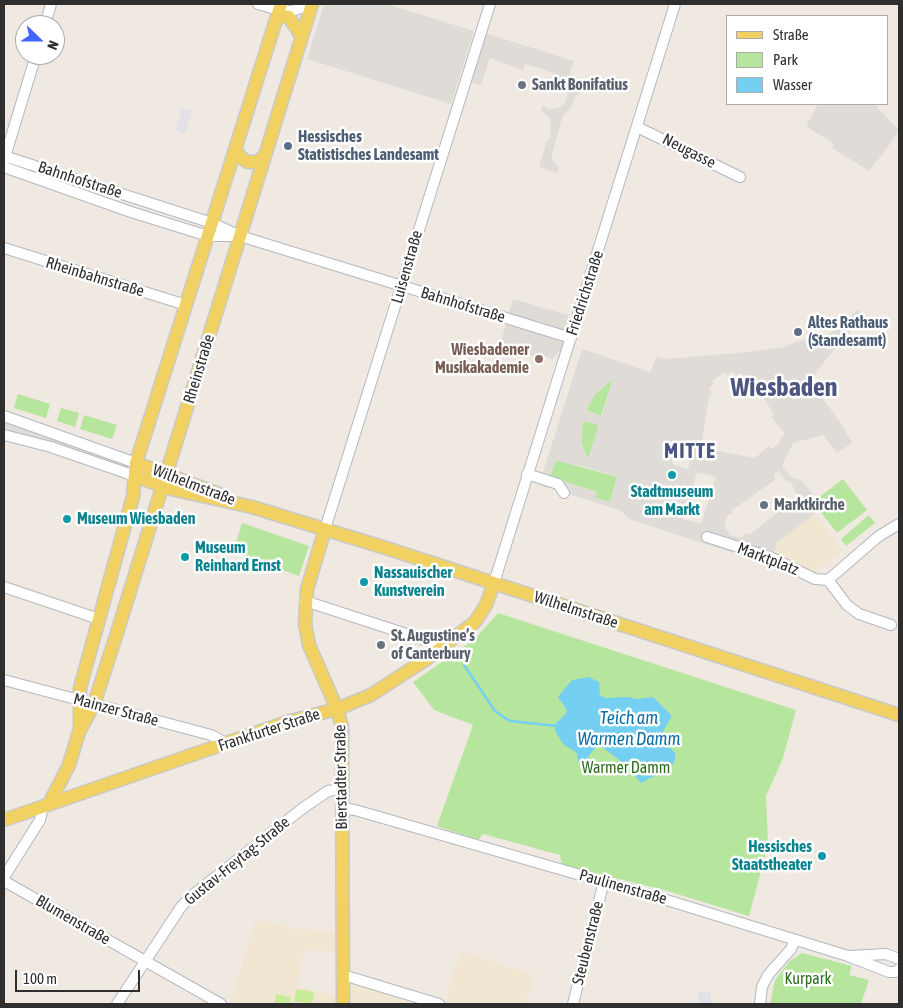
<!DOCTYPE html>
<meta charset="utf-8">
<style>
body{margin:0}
#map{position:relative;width:903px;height:1008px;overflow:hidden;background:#efe9e1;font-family:"Asap Condensed",sans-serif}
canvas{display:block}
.frame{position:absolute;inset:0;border:5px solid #2e2e2e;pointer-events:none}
.legend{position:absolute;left:726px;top:15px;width:162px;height:90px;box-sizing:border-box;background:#fff;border:1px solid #ababab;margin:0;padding:6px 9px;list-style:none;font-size:15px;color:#2e2e2e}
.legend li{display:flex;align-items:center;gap:10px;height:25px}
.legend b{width:25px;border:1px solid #ababab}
.north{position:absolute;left:15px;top:15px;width:50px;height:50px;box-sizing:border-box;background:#fff;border:1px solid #ababab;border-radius:50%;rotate:112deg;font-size:14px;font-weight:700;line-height:20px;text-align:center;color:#2e2e2e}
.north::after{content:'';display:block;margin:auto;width:18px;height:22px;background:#4264fb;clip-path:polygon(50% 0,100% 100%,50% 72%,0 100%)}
.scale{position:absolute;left:15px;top:970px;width:125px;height:22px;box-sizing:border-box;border:2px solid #2e2e2e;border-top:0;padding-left:6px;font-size:15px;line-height:18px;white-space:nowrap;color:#2e2e2e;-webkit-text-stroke:4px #fff;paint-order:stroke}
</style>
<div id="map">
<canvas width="903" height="1008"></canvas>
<div class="frame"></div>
<ul class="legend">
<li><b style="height:6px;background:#f2d163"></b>Straße</li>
<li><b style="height:14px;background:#b6e59e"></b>Park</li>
<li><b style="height:14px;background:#75cff0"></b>Wasser</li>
</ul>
<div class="north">N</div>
<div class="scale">100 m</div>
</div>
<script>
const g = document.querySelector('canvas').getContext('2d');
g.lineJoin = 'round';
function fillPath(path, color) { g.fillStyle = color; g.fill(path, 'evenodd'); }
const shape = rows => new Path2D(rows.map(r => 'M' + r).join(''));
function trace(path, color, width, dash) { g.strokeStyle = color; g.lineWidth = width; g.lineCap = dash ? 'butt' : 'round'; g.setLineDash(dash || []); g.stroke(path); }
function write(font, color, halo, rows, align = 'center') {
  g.font = font + ' "Asap Condensed",sans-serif'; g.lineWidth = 5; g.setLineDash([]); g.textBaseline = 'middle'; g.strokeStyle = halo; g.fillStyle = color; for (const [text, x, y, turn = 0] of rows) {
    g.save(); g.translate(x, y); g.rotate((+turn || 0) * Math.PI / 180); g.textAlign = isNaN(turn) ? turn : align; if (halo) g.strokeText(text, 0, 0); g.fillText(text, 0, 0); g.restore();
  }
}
fillPath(shape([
 [182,108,193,111,185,134,175,130],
 [698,992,711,992,711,1004,698,1004]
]), '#e3e1e8');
fillPath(shape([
 [814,514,843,550,815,573,774,552,777,543],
 [256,919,295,929,336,932,336,952,304,950,297,986,335,996,335,1004,230,1003],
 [461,951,534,975,525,1004,455,1004,445,1001],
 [355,985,358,985,414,1004,351,1004,351,986]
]), '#f0e6d1');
fillPath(shape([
 [613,379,601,416,586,410,595,394],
 [18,394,50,404,46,418,14,408],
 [61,408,79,413,75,427,57,421],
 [84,415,117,425,112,439,80,429],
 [583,421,599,424,588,461,581,441],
 [556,460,617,477,610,502,595,498,597,492,550,477],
 [843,479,867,510,837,533,813,502],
 [869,515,875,523,846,546,841,539],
 [242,523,309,546,299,576,233,552],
 [498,613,796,710,783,758,766,796,768,845,749,916,664,890,562,865,560,855,483,834,478,840,437,826,473,725,434,710,413,682,475,639],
 [802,953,852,966,849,975,869,980,861,1004,770,1004,775,980,790,961]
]), '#b6e59e');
fillPath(shape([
 [296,989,314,992,312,1004,294,1001],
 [276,994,291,997,289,1004,274,1004]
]), '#c9ec9a');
fillPath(shape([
 [324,4,387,4,474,31,451,104,307,59],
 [485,33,574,61,569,73,574,76,579,84,578,88,582,89,579,95,576,95,570,109,563,115,551,158,559,167,557,173,539,167,546,144,544,143,549,140,551,131,550,118,541,110,543,105,548,109,558,108,565,103,568,94,565,85,557,79,551,79,553,73,546,71,546,69,545,70,525,64,523,70,518,69,518,66,517,68,490,58,481,85,469,82],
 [818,104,874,104,899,130,888,147,869,171,832,148,834,144,806,126],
 [513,299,568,315,571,338,552,359,535,353,534,356,500,345],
 [858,310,866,316,839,344,809,381,839,420,852,443,837,453,823,435,793,443,782,466,791,477,801,480,814,496,814,502,819,510,777,543,774,552,767,556,764,563,629,519,620,510,539,485,582,349,650,372,657,356,665,359,737,353,785,347,798,341,825,337],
 [731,371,735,373,734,377,739,373,743,375,753,392,758,390,774,414,771,417,785,434,779,441,780,443,772,449,769,446,755,458,701,448,709,396,712,394,709,388,714,384,712,381,725,372,728,376],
 [613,379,602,416,586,410,595,394],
 [583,421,599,425,587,461,581,441],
 [683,450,686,458,690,462,688,469,672,464,673,455],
 [556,460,576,466,579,465,617,477,610,502,595,498,597,492,550,477],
 [779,471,786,481,790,481,800,500,796,504,793,500,749,535,747,533,740,538,730,535,725,527,726,517,732,513,731,511,775,480,774,475],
 [697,472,716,477,701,524,683,519],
 [676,484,686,490,683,497,672,496,671,489],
 [4,421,129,463,127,470,4,429]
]), '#dfdcd8');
fillPath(shape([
 [589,677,599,682,600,695,606,698,629,697,637,699,653,697,672,716,662,733,664,741,675,753,675,760,671,767,641,783,626,765,602,747,595,748,585,761,578,762,577,753,563,744,555,731,556,723,565,715,567,710,558,697,572,680]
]), '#75cff0');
trace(shape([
 [464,665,495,711,505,718,511,721,557,726]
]), '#75cff0', 2.5);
const minor = shape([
 [258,4,279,10,291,11,312,5],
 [45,25,51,4],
 [637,127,740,177],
 [4,156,212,223,240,236,571,338],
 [4,160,36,55],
 [4,167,131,212,208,236,237,236],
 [4,248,186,305],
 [4,416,136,463],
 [4,435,51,447,135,476],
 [527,474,558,484,564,493],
 [325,529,490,4],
 [707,537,770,557,815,579,828,580],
 [828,580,879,536,899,524],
 [828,580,847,605,859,614,891,625],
 [494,583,675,4],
 [4,587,99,619],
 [305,601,428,641,438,651],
 [4,680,211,735,226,743],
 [342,808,355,810,660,898,848,956,889,972,896,972,899,969],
 [4,877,40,820,43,806],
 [4,881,221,1004],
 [849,956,886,954,899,959],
 [343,975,439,1004],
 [117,1004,181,907,189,898,303,808,328,791,342,789],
 [573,1004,604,881],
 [760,1004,762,987,768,975,791,949,795,940]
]);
const major = shape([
 [275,22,281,16,289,17,302,37],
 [235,149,241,158,248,162,257,162,264,157],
 [136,463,219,494],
 [135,476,171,489,252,507,389,549,899,715],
 [325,529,307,589,305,624,309,645,337,709,342,727,343,1004],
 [80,729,80,688,133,496,136,463,281,4],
 [49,804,69,765,79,732,94,704,116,636,312,4],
 [4,820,287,722,337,709,371,695,425,660,475,622,486,605,494,583]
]);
trace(minor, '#b4b7c1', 12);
trace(major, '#c9c9c9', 15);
trace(minor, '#fff', 10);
trace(major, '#f2d163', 12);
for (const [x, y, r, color] of [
 [522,85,5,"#6b7280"],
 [288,146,5,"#5c6f8a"],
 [798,332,5,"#5c6f8a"],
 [539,359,5,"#8d6e63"],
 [672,475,5,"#0f9aa8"],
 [764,505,5,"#6b7280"],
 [67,519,5,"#0f9aa8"],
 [185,557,5,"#0f9aa8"],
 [364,582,5,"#0f9aa8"],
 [381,645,5,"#6b7280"],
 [822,856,5,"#0f9aa8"]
]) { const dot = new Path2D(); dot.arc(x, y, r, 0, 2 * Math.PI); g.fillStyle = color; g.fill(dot); trace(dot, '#fff', 2); }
write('bold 16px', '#5b616d', '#fff', [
 ["Sankt Bonifatius",532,85],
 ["Marktkirche",774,505],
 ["St. Augustine’s",391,636],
 ["of Canterbury",391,654]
], 'left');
write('bold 16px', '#4e5e75', '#fff', [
 ["Hessisches",298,137],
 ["Statistisches Landesamt",298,155],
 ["Altes Rathaus",808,323],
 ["(Standesamt)",808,341]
], 'left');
write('16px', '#2e2e2e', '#fff', [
 ["Neugasse",689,151,27],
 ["Bahnhofstraße",80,180,18],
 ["Luisenstraße",407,267,-74],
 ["Rheinbahnstraße",95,277,17],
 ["Friedrichstraße",585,293,-72],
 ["Bahnhofstraße",463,305,17],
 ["Rheinstraße",199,369,-73],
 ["Wilhelmstraße",194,485,21],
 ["Marktplatz",768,559,21],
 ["Wilhelmstraße",576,610,18],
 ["Mainzer Straße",116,710,15],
 ["Frankfurter Straße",269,730,-18],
 ["Bierstadter Straße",341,777,-91],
 ["Gustav-Freytag-Straße",237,861,-39],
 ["Paulinenstraße",623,887,16],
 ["Blumenstraße",73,920,30],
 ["Steubenstraße",588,943,-76]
]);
write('bold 16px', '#785e54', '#fff', [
 ["Wiesbadener",529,350],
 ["Musikakademie",529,368]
], 'right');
write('bold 16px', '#0d838f', '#fff', [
 ["Stadtmuseum",672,492,"center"],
 ["am Markt",672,510,"center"],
 ["Museum Wiesbaden",77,519],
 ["Museum",195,548],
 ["Reinhard Ernst",195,566],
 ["Nassauischer",374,573],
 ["Kunstverein",374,591],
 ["Hessisches",812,847,"right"],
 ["Staatstheater",812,865,"right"]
], 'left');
write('16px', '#2c6e1b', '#fff', [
 ["Warmer Damm",626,768],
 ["Kurpark",808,979]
]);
write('italic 18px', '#0d6fa3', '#fff', [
 ["Teich am",629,718],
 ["Warmen Damm",629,739]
]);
g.letterSpacing = '1px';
write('bold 21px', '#4d5680', '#fff', [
 ["MITTE",690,451]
]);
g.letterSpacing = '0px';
write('bold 26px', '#4d5680', '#fff', [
 ["Wiesbaden",784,388]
]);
</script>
